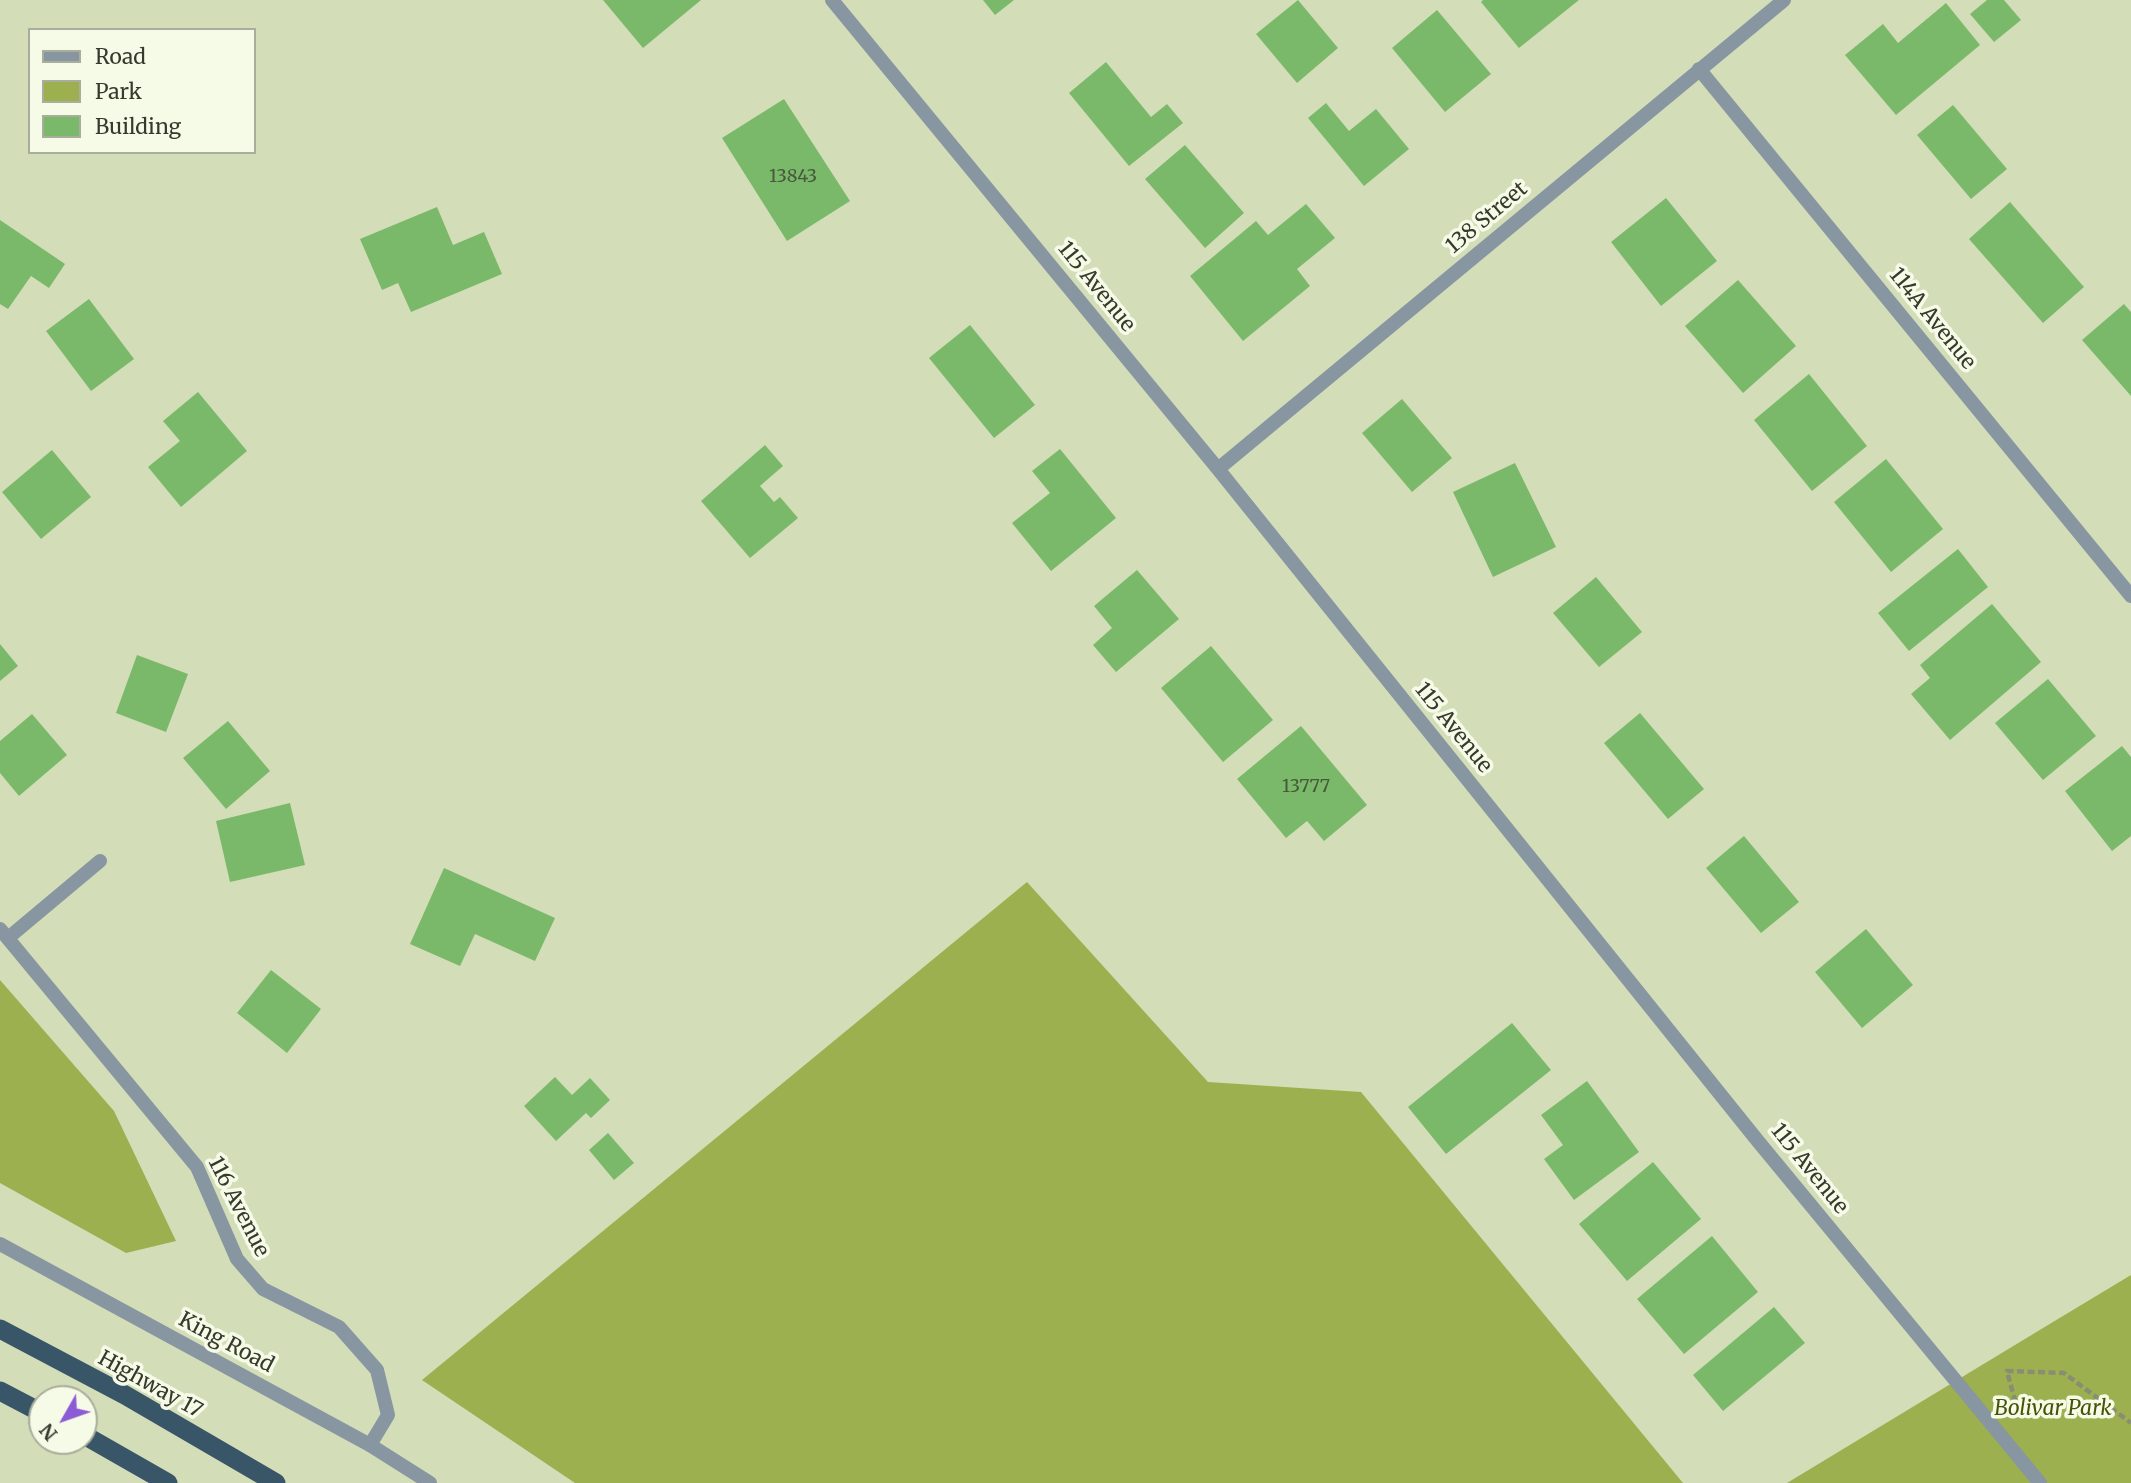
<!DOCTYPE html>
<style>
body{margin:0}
#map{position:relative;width:2131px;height:1483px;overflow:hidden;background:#d3ddb8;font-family:Merriweather,serif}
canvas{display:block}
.legend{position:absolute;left:28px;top:28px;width:228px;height:126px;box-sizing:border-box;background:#f6fbe8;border:2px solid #a9ad9c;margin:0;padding:9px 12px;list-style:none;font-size:21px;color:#36392b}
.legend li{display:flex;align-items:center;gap:14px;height:35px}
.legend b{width:35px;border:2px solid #a9ad9c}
.north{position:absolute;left:28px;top:1385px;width:70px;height:70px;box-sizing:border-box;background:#f6fbe8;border:2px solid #a9ad9c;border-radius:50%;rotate:230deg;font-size:19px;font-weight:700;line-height:28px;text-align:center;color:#36392b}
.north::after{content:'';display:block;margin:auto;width:24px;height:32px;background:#8c5cd5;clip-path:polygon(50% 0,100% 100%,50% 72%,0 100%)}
</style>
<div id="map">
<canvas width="2131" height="1483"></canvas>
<ul class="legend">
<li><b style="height:9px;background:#8796a0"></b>Road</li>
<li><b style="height:19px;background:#9db04f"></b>Park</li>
<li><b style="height:19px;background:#7bb96a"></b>Building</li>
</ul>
<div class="north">N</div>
</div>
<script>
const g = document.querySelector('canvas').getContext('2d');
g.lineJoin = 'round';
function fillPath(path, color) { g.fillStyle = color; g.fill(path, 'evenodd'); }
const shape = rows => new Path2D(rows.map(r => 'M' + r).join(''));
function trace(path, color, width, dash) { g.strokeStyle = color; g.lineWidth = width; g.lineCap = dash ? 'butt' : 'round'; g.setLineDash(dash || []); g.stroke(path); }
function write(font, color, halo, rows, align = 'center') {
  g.font = font + ' Merriweather,serif'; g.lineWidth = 7; g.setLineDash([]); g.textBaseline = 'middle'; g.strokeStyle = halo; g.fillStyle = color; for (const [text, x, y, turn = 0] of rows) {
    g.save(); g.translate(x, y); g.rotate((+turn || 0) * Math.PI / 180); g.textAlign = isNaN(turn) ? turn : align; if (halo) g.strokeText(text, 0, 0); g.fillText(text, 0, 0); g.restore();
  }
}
fillPath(shape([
 [1027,882,1208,1082,1361,1092,1683,1483,575,1483,422,1380],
 [0,980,114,1111,176,1241,126,1253,0,1183],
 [2131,1275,2131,1483,1787,1483,2048,1325]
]), '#9db04f');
fillPath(shape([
 [603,0,701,0,643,48],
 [983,0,1014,0,995,15],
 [1298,0,1338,48,1297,83,1256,34],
 [1483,0,1579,0,1519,48,1481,2],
 [1987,0,2004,0,2021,20,1994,42,1970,14],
 [1946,3,1980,45,1896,115,1845,55,1883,24,1898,43],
 [1437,10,1491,74,1445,112,1392,48],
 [1106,62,1151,117,1167,104,1183,123,1129,166,1069,93],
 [784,99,850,201,787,241,722,138],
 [1326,103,1349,131,1376,109,1409,149,1364,186,1308,118],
 [1953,105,2007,169,1971,199,1917,135],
 [1185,145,1244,213,1205,248,1145,179],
 [1666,198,1717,261,1661,306,1611,242],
 [2010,202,2084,287,2043,323,1969,239],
 [1306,204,1335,238,1297,269,1310,286,1243,341,1190,276,1256,221,1268,235],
 [437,207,453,245,484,232,502,274,411,312,398,283,382,290,360,239],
 [0,220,65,264,49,288,31,276,8,309,0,304],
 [1738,280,1796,346,1743,393,1685,326],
 [89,299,134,359,91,391,46,331],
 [2124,304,2131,312,2131,396,2082,340],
 [970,325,1035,405,994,438,929,358],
 [1809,374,1867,446,1812,491,1754,420],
 [198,392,247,451,181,507,148,467,180,441,163,421],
 [1402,399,1452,458,1412,492,1362,433],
 [765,445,783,466,760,486,774,502,780,497,798,518,750,558,701,501],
 [1060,449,1116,518,1051,571,1012,523,1050,493,1032,471],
 [52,450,91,497,41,539,2,492],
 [1886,459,1943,529,1891,572,1834,502],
 [1515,463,1556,547,1493,577,1453,492],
 [1958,549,1988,587,1909,651,1878,613],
 [1137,570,1179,619,1116,672,1093,645,1112,628,1094,606],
 [1596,577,1642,632,1599,667,1553,613],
 [1992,604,2041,662,1950,740,1911,694,1930,678,1920,665],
 [0,644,18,666,0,681],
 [1211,646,1273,720,1223,762,1161,688],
 [137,655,188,674,166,732,116,713],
 [2048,679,2096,736,2043,780,1995,723],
 [1640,713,1704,789,1668,819,1604,743],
 [32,714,67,755,19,796,0,773,0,741],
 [228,721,270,771,226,809,183,758],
 [1301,726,1367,805,1324,841,1307,821,1286,838,1237,779],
 [2122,746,2131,757,2131,836,2112,851,2065,791],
 [290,803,305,865,230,882,216,821],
 [1744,836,1799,902,1761,933,1706,868],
 [444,868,555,918,535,961,475,934,460,966,410,944],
 [1866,929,1913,985,1862,1028,1815,972],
 [271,970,321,1009,287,1053,237,1013],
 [1512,1023,1551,1070,1446,1154,1408,1107],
 [555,1077,572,1095,590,1078,610,1100,591,1118,586,1113,556,1141,524,1106],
 [1587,1081,1639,1152,1574,1200,1544,1159,1563,1145,1541,1115],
 [608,1133,634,1163,614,1180,589,1150],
 [1653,1162,1701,1219,1627,1281,1579,1224],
 [1712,1236,1758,1292,1684,1354,1637,1299],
 [1774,1307,1805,1343,1723,1411,1693,1375]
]), '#7bb96a');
trace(shape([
 [2018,1412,2007,1371,2064,1373,2131,1423]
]), '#878e74', 4.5, [7, 3.5]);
trace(shape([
 [832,0,1218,469,1757,1140,2040,1483],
 [1699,69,2131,596],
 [1218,469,1784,0],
 [0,929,197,1167,237,1259,263,1289,339,1327,377,1370,388,1415,370,1445],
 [8,938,100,861]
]), '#8796a0', 14);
trace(shape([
 [0,1244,370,1445,430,1483]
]), '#8796a0', 14);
trace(shape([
 [0,1329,125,1395,276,1483],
 [0,1391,42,1413],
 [84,1435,168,1483]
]), '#395568', 19);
write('18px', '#47593b', null, [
 ["13843",793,177],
 ["13777",1306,787]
]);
write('21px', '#36392b', '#f6fbe8', [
 ["138 Street",1487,218,-40],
 ["115 Avenue",1096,287,51],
 ["114A Avenue",1932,319,51],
 ["115 Avenue",1453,728,51],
 ["115 Avenue",1809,1169,51],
 ["116 Avenue",238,1207,63],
 ["King Road",226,1343,28],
 ["Highway 17",150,1385,29]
]);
write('italic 21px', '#475309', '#f6fbe8', [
 ["Bolivar Park",2053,1409]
]);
</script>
